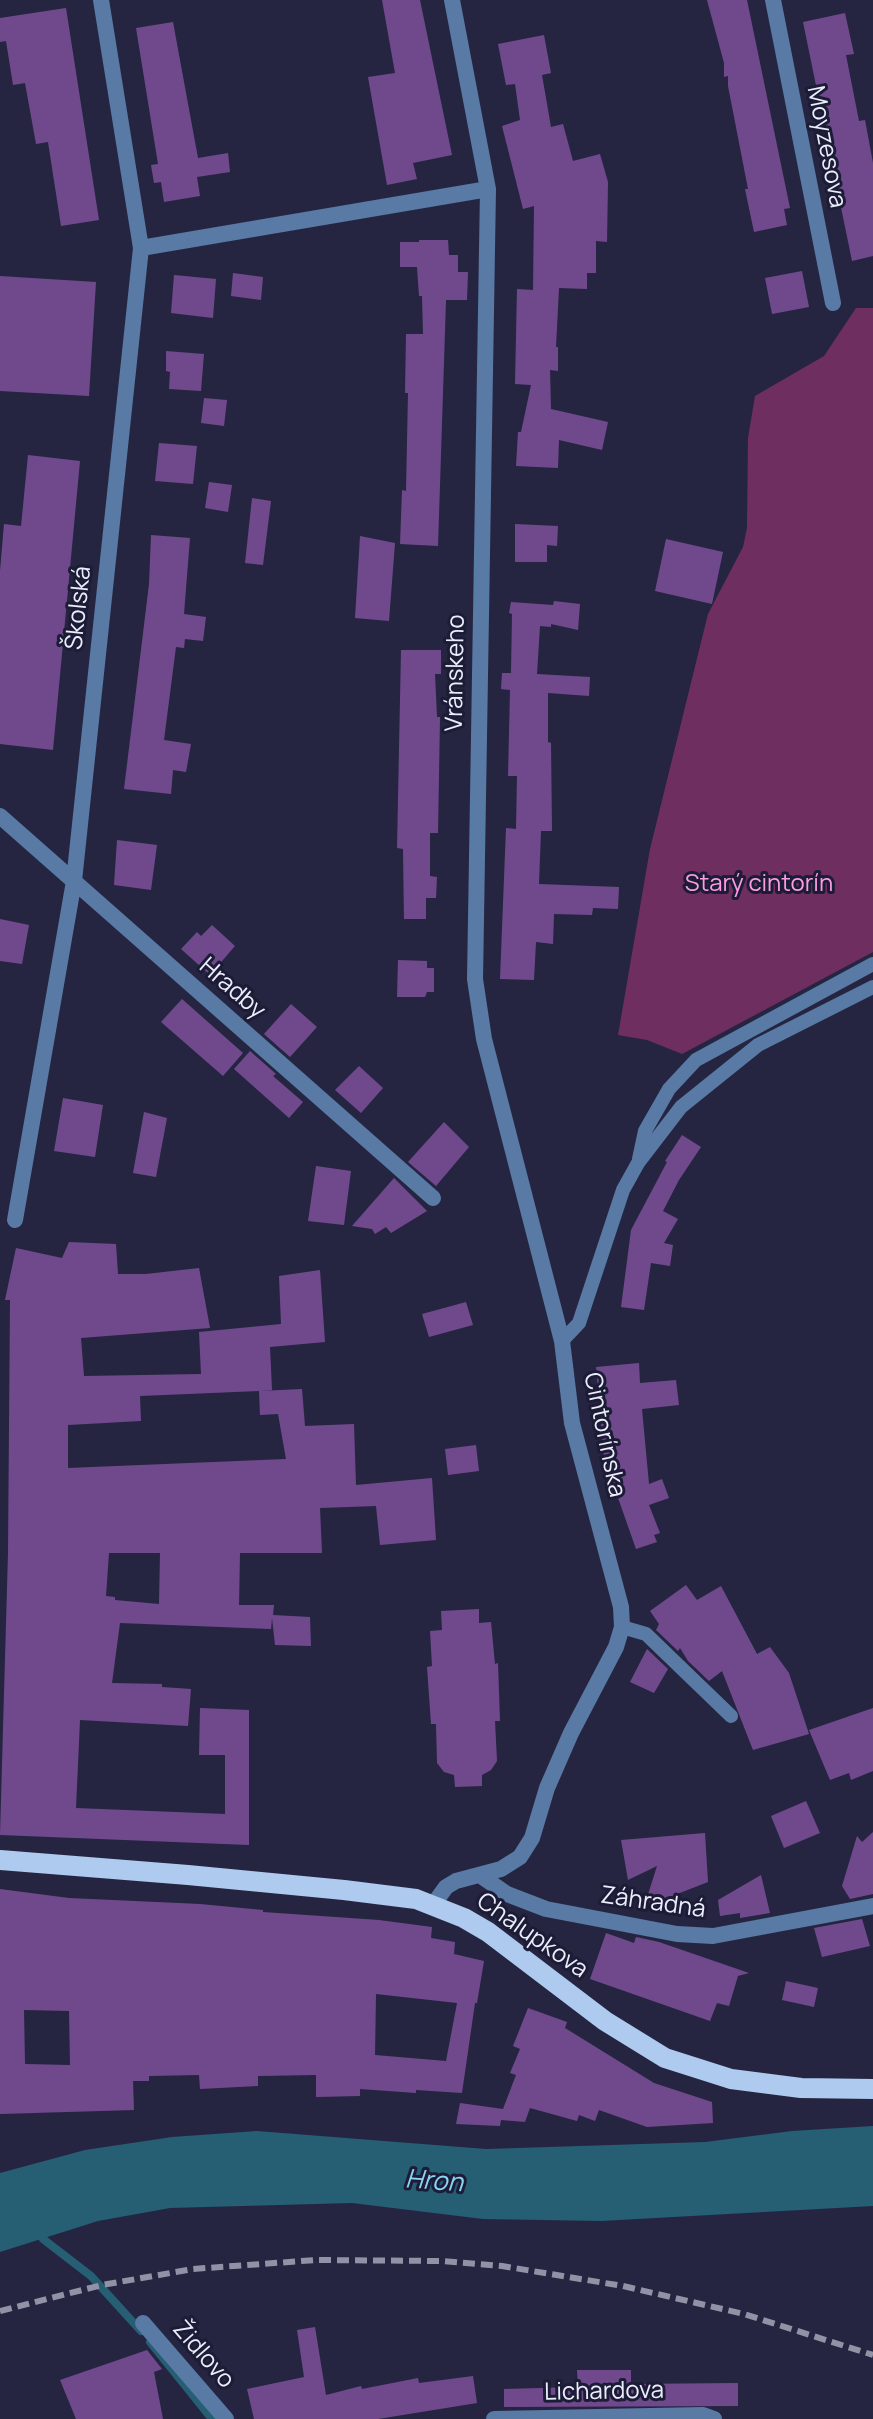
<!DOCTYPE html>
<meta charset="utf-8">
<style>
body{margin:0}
canvas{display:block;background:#252541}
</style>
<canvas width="873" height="2419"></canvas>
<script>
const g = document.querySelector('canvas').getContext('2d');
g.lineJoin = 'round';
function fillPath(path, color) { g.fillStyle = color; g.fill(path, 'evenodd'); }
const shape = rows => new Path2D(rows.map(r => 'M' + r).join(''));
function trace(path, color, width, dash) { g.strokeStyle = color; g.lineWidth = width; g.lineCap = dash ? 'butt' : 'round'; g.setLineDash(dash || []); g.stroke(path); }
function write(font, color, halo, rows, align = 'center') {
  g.font = font + ' Manrope,sans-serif'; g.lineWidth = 6; g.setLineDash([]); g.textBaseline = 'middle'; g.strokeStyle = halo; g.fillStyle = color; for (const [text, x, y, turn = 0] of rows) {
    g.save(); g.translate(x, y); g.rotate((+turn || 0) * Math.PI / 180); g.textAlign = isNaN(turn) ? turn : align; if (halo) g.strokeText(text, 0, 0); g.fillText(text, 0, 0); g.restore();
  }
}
fillPath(shape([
 [856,308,873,308,873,952,682,1054,647,1040,618,1035,650,849,708,614,743,547,747,528,748,438,755,396,824,356]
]), '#6e2e60');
fillPath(shape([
 [873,2126,873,2206,601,2221,483,2219,352,2203,170,2208,98,2221,0,2252,0,2173,85,2150,172,2137,257,2131,486,2149,705,2142,792,2131]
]), '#265e74');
trace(shape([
 [39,2233,43,2239,91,2276,141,2331],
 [150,2342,212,2419]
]), '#265e74', 8);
fillPath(shape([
 [382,0,420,0,452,155,413,163,417,179,387,185,368,77,395,73],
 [707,0,747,0,790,208,784,209,787,225,754,232,745,189,748,189,728,86,728,76,724,77,724,63],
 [66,8,99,220,61,226,48,142,36,144,25,83,13,85,6,41,0,42,0,18],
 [845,13,854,54,846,55,859,121,865,120,873,163,873,256,852,261,803,22],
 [173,22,198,158,228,153,230,172,197,177,200,196,164,202,161,182,154,183,151,165,158,164,136,28],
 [544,35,551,73,542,75,551,127,563,124,573,161,600,154,608,182,607,242,596,241,596,273,587,273,587,289,559,288,556,347,558,347,558,371,550,370,551,409,608,422,602,450,559,440,558,468,516,466,518,432,521,432,531,385,515,384,517,289,533,290,534,206,523,209,502,126,520,120,515,84,506,85,498,44],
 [419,240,448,240,449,255,458,255,458,272,468,272,467,300,446,300,438,546,400,544,402,490,406,491,408,393,405,393,406,334,423,334,422,296,419,296,417,267,400,267,400,242,419,242],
 [802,271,809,307,772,314,765,278],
 [233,273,263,277,261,300,231,296],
 [174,275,216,279,213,318,171,313],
 [0,276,96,282,89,396,0,391],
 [166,351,204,354,201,391,169,389,170,372,166,371],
 [204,398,227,400,224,426,201,423],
 [159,443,197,446,193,484,155,481],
 [28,455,80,461,53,750,0,744,0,571,4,524,21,526],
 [209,482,232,485,228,512,205,508],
 [252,498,271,501,263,565,245,563],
 [515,524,558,526,557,546,547,545,547,562,515,562],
 [151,535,190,538,184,614,206,617,203,641,185,639,184,648,176,647,164,740,191,744,186,772,173,770,171,794,124,789,149,584],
 [360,536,395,543,389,621,355,618],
 [666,539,723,552,712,604,655,591],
 [554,601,580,604,578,630,551,624,551,627,540,626,537,674,590,677,589,696,548,693,548,742,551,743,552,831,541,831,539,884,619,887,618,909,593,908,592,915,554,914,553,944,536,942,534,980,500,979,506,828,516,829,517,776,508,776,510,690,501,689,502,673,511,673,512,614,509,613,511,602,553,605],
 [401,650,441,650,441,674,435,674,437,717,440,717,438,833,430,833,430,876,437,877,436,898,426,898,426,919,404,919,403,849,397,848],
 [117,840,157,845,151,890,114,885],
 [0,919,29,925,22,964,0,961],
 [212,925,235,946,210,975,181,949,197,932,201,936],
 [398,960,427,961,427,968,434,968,434,992,427,992,425,997,397,997],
 [182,999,243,1053,223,1076,161,1022],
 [291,1004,317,1027,290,1057,264,1034],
 [250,1051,276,1074,273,1076,303,1102,289,1118,234,1069],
 [359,1066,383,1088,361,1113,335,1090],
 [63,1098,103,1105,95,1157,54,1151],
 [144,1112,167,1118,156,1177,133,1173],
 [444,1122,469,1147,436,1186,408,1162],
 [682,1135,701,1147,679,1180,663,1211,678,1219,664,1243,673,1245,670,1266,651,1263,644,1310,621,1307,631,1230,667,1162,665,1161],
 [316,1166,351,1171,344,1225,308,1221],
 [394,1178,427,1211,391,1233,386,1227,375,1234,372,1229,352,1226],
 [69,1242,116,1244,118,1274,146,1274,199,1268,210,1328,81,1338,84,1376,201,1374,199,1332,281,1324,279,1276,320,1270,325,1342,270,1347,272,1390,259,1391,302,1389,305,1426,354,1424,356,1485,432,1478,436,1540,380,1545,376,1506,320,1508,322,1553,240,1553,239,1605,274,1605,273,1615,310,1617,311,1646,275,1645,272,1618,271,1629,120,1623,112,1683,162,1684,162,1687,191,1689,188,1726,80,1720,76,1808,225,1814,225,1755,199,1755,200,1708,249,1710,249,1845,0,1835,8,1553,10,1300,5,1300,16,1248,62,1258],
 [259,1391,260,1415,278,1414,286,1459,68,1468,68,1425,141,1421,140,1396],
 [109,1553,160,1553,159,1604,115,1600,115,1597,106,1596],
 [466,1302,473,1325,429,1337,422,1314],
 [639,1363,640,1383,676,1380,679,1405,642,1409,649,1484,662,1479,669,1498,649,1505,660,1533,654,1535,657,1542,636,1549,604,1458,596,1367],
 [476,1445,479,1471,448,1475,445,1449],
 [686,1585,697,1600,721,1586,757,1654,770,1647,789,1673,809,1734,753,1750,722,1671,709,1681,688,1661,680,1648,678,1651,656,1630,659,1624,650,1611],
 [479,1609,479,1623,491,1622,495,1664,498,1663,500,1721,495,1721,497,1761,491,1770,482,1775,482,1786,455,1787,454,1775,444,1772,437,1763,436,1724,431,1724,427,1667,432,1666,430,1631,442,1630,441,1611],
 [647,1649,668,1669,654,1693,630,1682],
 [873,1708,873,1771,851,1780,849,1773,830,1780,809,1730],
 [806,1801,820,1833,784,1848,771,1816],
 [873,1832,873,1894,850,1899,842,1886,857,1836,862,1842],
 [705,1833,708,1882,644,1907,657,1866,628,1880,621,1840],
 [761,1875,770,1913,740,1918,740,1913,720,1916,718,1900],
 [0,1889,69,1898,200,1904,263,1910,263,1912,379,1920,432,1927,431,1938,455,1942,454,1954,484,1961,477,2003,475,2003,462,2093,416,2090,416,2093,360,2089,360,2096,316,2097,316,2075,258,2076,258,2086,200,2089,199,2075,149,2076,149,2081,133,2081,134,2110,0,2114],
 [376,1994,457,2003,446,2061,375,2055],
 [24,2010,69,2011,70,2065,25,2064],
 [862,1919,870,1946,822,1957,814,1928],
 [606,1933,634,1943,636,1937,659,1942,749,1973,738,1976,729,2006,717,2003,710,2021,590,1979],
 [786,1981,818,1988,814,2007,782,2000],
 [528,2008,567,2022,565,2028,654,2083,712,2102,713,2123,647,2127,599,2110,595,2121,579,2115,577,2121,530,2108,525,2122,501,2120,500,2126,456,2124,460,2103,503,2109,516,2075,510,2073,520,2049,513,2046],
 [315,2327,326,2395,361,2386,362,2389,418,2378,419,2383,473,2376,477,2403,378,2419,254,2419,247,2389,304,2377,297,2330],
 [147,2350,162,2369,154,2372,163,2419,76,2419,60,2380],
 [577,2370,631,2370,631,2384,738,2383,738,2406,504,2407,504,2389,578,2387]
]), '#70498d');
trace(shape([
 [639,1159,645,1131,669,1089,696,1060,873,964],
 [562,1341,579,1323,623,1190,638,1163,681,1107,758,1045,873,987],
 [622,1627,646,1634,731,1716]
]), '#587aa5', 14);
trace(shape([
 [773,0,833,303],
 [141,248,488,189],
 [0,816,433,1198],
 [15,1220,74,881,141,248,101,0],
 [481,1876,507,1894,546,1909,677,1934,713,1936,873,1906],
 [433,1905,446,1887,456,1881,501,1869,520,1857,532,1838,547,1788,571,1733,616,1647,622,1627,621,1607,572,1423,562,1341,484,1039,475,979,488,189,452,0],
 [143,2323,226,2419],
 [494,2419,703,2415,714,2419]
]), '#587aa5', 16);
trace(shape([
 [0,1860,188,1875,344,1890,416,1899,464,1918,488,1932,605,2021,665,2058,731,2079,801,2088,873,2089]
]), '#aecaee', 20);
trace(shape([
 [0,2311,102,2285,193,2269,316,2260,441,2261,502,2266,623,2286,744,2314,873,2355]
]), '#9292a7', 6, [12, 6]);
write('24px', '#ecedfc', '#1c1c36', [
 ["Moyzesova",826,147,79],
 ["Školská",79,608,-84],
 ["Vránskeho",456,673,-89],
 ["Hradby",232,989,41],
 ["Cintorínska",604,1435,78],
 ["Záhradná",653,1903,8],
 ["Chalupkova",532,1936,35],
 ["Židlovo",203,2355,49],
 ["Lichardova",604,2392,-1]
]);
write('24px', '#fb9be3', '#1c1c36', [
 ["Starý cintorín",759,884]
]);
write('italic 26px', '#8ad4f4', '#1c1c36', [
 ["Hron",434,2182,4]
]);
</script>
